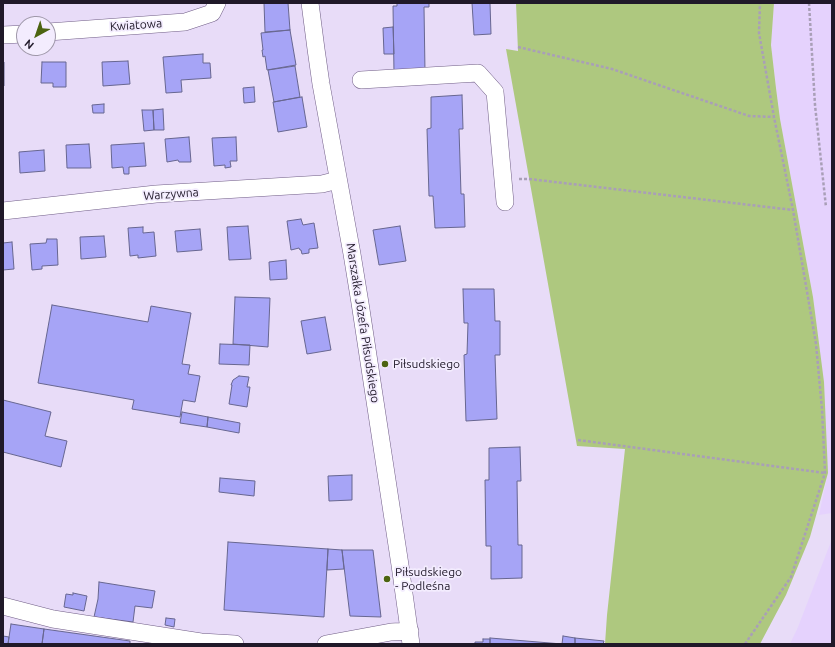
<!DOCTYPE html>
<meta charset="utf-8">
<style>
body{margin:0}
#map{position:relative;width:835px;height:647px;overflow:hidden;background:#e8dcf8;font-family:Ubuntu,sans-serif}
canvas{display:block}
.frame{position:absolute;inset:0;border:4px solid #201929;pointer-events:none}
.north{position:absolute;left:16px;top:16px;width:40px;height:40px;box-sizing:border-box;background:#f3ecfe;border:1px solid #9f98a9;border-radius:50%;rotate:220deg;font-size:11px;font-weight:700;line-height:16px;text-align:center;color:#201929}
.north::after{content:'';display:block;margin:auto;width:14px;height:18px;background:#4c6411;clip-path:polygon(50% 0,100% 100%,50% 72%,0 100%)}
</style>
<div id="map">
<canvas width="835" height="647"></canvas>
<div class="frame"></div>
<div class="north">N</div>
</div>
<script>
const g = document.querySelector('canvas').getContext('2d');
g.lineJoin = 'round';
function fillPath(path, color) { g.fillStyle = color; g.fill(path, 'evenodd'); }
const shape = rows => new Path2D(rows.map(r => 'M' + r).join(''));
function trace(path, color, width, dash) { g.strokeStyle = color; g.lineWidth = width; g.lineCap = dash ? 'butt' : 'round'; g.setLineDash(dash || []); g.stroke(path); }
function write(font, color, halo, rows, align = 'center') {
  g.font = font + ' Ubuntu,sans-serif'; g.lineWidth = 3.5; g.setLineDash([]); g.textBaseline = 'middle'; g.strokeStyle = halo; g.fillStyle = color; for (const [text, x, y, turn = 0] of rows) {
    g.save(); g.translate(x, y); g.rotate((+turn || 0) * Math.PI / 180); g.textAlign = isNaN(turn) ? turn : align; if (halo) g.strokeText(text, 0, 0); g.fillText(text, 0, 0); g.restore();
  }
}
fillPath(shape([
 [774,3,832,3,832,513,819,515,828,473,813,297,780,119,771,45],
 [832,539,832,644,790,644,798,627]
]), '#e5d2fd');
fillPath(shape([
 [516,3,774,3,771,45,776,88,780,119,813,297,824,382,828,473,810,537,786,595,760,644,605,644,607,615,625,449,577,446,506,49,518,51]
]), '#aec87f');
const building = shape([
 [264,3,288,3,290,30,265,32,264,3],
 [397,3,429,3,429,7,424,7,425,72,394,73,393,6,397,6,397,3],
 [472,3,490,3,491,34,474,35,472,3],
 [393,27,394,54,384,54,383,28,393,27],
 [290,30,296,65,267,70,265,56,263,57,262,50,263,50,261,33,290,30],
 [203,54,203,63,210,63,211,78,181,80,182,92,166,93,163,57,203,54],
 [128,61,130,84,103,86,102,62,128,61],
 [3,62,4,62,4,86,3,86,3,62],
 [42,62,66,62,66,87,53,87,53,83,41,83,42,62],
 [295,66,300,97,274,102,268,70,295,66],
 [254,87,255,102,244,103,243,88,254,87],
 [462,95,463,129,459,129,461,194,464,194,465,227,435,228,433,196,429,196,427,129,431,128,431,97,462,95],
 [302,97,307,127,278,132,273,102,302,97],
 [104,104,104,113,93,113,92,105,104,104],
 [163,109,164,130,154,130,153,110,163,109],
 [142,110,153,110,154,130,144,131,142,110],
 [189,137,191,162,179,162,178,160,167,162,165,139,189,137],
 [236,137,237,161,230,161,231,167,225,168,225,165,214,166,212,138,236,137],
 [144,143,146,166,129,167,129,174,124,174,123,167,112,168,111,145,144,143],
 [89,144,91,168,67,168,66,145,89,144],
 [44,150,45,171,20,173,19,152,44,150],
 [301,219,303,225,314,223,318,248,309,249,309,253,302,254,301,250,300,250,299,248,291,250,287,221,301,219],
 [248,226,251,259,229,260,227,227,248,226],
 [400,226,406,261,379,265,373,230,400,226],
 [143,227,143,233,154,232,156,256,138,258,138,255,130,256,128,228,143,227],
 [200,229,202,250,177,252,175,231,200,229],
 [104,236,106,257,81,259,80,237,104,236],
 [47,239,57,239,58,265,42,266,42,269,32,270,30,244,46,243,47,239],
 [12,242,14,269,3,270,3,243,12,242],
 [286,260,287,279,270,280,269,262,286,260],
 [463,289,494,289,495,321,500,321,500,355,495,355,497,419,466,421,464,355,467,354,468,323,464,323,463,289],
 [235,297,270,298,268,347,233,344,235,297],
 [52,305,148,322,151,306,191,313,182,364,190,365,188,374,200,376,195,402,183,400,180,417,132,409,134,400,38,383,52,305],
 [325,317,331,350,307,354,301,321,325,317],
 [220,344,250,345,249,365,219,364,220,344],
 [239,376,249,377,247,387,250,387,247,407,229,404,232,385,231,385,233,380,239,376],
 [3,400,51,412,45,436,67,441,61,467,3,452,3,400],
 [182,412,208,417,207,427,180,423,182,412],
 [208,417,240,423,239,433,207,427,208,417],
 [520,447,521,481,517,481,518,545,522,545,522,578,491,579,491,546,486,546,485,480,489,480,489,448,520,447],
 [352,475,352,500,329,501,328,476,352,475],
 [220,478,255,481,254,496,219,492,220,478],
 [228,542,328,549,324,617,224,610,228,542],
 [328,549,342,550,344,569,327,570,328,549],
 [342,550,373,550,381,617,350,616,342,550],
 [99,582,155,591,152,608,135,606,133,622,94,617,98,599,99,582],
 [73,593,87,596,84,611,64,607,66,594,73,595,73,593],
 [166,618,175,619,174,627,165,625,166,618],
 [11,624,44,629,42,644,8,644,11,624],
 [44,629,130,641,130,644,42,644,44,629],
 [3,636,9,637,8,644,3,644,3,636],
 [563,636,575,638,575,644,562,644,563,636],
 [490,638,562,644,490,644,490,638],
 [575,638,604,641,603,644,575,644,575,638],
 [483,639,490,639,490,644,475,644,475,642,483,642,483,639]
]);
fillPath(building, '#a6a4f6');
trace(building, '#676690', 1);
const minor = shape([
 [310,3,316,49,321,84,352,254,360,303,400,565,411,644],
 [48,32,185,22,212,13,217,3],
 [3,35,24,34],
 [361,80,478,73,495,92,505,202],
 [3,211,156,194,322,184,338,180],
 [3,606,53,619,201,642,235,644],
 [326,644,391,632,410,631]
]);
trace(minor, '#705e86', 18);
trace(shape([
 [809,3,815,105,826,207],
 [518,47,612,69,749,116,774,117],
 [519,179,529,179,793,210],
 [578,440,825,473],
 [745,644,791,577,825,473,822,409,816,344,793,210,774,117,759,33,760,3]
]), '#a99fb7', 2.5, [3, 2]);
trace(minor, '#fff', 17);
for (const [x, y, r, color] of [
 [385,364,4,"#4c6411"],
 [387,579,4,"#4c6411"]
]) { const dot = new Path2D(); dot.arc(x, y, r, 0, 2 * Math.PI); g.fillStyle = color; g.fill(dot); trace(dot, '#f3ecfe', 1.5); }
write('12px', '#201929', '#f3ecfe', [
 ["Kwiatowa",136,25,-4],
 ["Warzywna",171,194,-4],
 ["Marszałka Józefa Piłsudskiego",363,323,81]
]);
write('12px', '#201929', '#f3ecfe', [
 ["Piłsudskiego",393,364],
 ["Piłsudskiego",395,572],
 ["- Podleśna",395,586]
], 'left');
</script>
